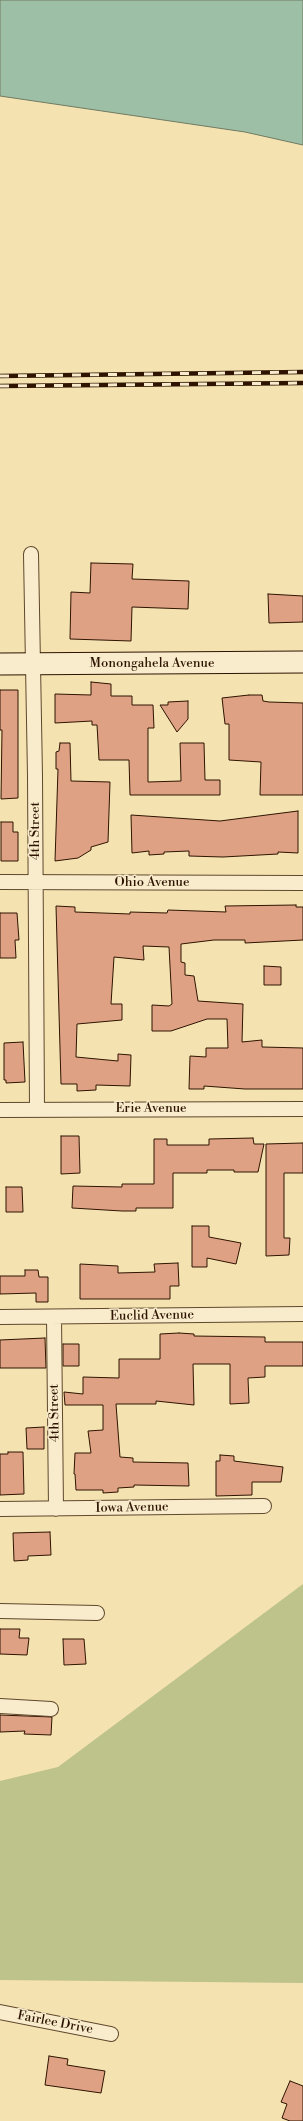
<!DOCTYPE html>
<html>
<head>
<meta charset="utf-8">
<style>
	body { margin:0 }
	canvas { display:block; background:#f4e2b0 }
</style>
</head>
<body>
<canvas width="303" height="2121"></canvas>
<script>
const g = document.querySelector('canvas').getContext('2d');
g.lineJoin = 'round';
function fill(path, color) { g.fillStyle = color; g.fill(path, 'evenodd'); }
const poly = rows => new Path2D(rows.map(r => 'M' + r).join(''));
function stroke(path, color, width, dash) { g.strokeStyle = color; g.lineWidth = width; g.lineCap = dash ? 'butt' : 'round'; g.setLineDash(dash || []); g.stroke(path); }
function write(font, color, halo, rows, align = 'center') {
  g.font = font + ' "Libre Bodoni",serif'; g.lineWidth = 3; g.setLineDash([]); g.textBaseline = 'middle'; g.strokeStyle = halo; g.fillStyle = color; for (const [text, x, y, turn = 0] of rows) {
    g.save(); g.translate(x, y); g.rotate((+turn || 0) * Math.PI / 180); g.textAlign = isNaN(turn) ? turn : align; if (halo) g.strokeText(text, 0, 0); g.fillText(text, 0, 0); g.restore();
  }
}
fill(poly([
	[303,1584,303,1983,0,1980,0,1781,58,1767]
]), '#bdc38a');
const water = poly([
	[0,0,303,0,303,145,245,132,0,96,0,0]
]);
fill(water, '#9dbfa5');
stroke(water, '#717b63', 1);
const building = poly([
	[91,563,133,564,132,579,189,581,188,609,132,607,131,641,70,639,71,592,90,593,91,563],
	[268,594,303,596,303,622,269,623,268,594],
	[91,682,111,684,111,696,132,696,132,705,153,705,154,728,148,728,148,782,181,781,180,743,204,743,205,780,220,780,220,795,130,795,129,760,99,760,97,725,92,725,92,721,55,723,55,694,91,695,91,682],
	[0,690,18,690,18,798,1,799,2,730,0,730,0,690],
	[249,695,262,695,263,701,269,702,303,703,303,795,260,795,261,762,229,760,229,724,225,724,222,698,249,695],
	[188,701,188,719,177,732,160,705,168,705,168,702,188,701],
	[60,743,70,743,71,781,110,782,108,842,91,847,91,850,78,858,55,861,58,769,56,769,56,752,59,751,60,743],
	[298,811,298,853,278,852,278,854,223,857,189,856,189,851,164,852,164,854,149,855,149,851,132,853,131,815,220,821,298,811],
	[1,822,13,822,13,832,18,832,18,861,1,861,1,822],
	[296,905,296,907,303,907,303,940,245,943,245,940,214,940,181,944,181,962,185,963,185,975,194,976,198,1001,243,1004,242,1042,262,1040,262,1047,303,1048,303,1089,245,1089,204,1086,204,1089,189,1089,190,1056,206,1057,206,1048,228,1048,227,1019,207,1019,171,1031,152,1031,152,1005,169,1006,172,1004,169,947,143,946,144,960,114,957,111,1004,122,1004,122,1020,77,1024,76,1057,118,1061,118,1054,131,1055,130,1086,96,1085,96,1090,77,1091,77,1084,61,1084,56,906,75,907,75,912,130,914,130,912,167,913,168,910,226,912,225,906,296,905],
	[0,913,17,913,19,940,15,940,16,958,0,958,0,913],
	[264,966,281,967,281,985,264,985,264,966],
	[23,1042,25,1082,6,1083,6,1080,4,1080,4,1043,23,1042],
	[61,1136,79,1136,80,1173,61,1174,61,1136],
	[253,1138,254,1144,264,1144,258,1172,234,1172,234,1170,207,1170,207,1173,173,1173,173,1208,136,1208,136,1211,122,1211,72,1208,73,1186,122,1187,122,1184,154,1184,154,1139,167,1139,167,1145,209,1145,209,1139,253,1138],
	[303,1143,303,1173,284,1173,284,1238,290,1238,289,1255,266,1256,266,1144,303,1143],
	[6,1187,22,1187,23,1212,6,1212,6,1187],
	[192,1226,209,1226,209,1237,241,1243,236,1264,207,1258,207,1267,192,1267,192,1226],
	[178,1263,179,1286,170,1286,170,1299,80,1299,80,1264,118,1266,118,1273,155,1272,154,1264,178,1263],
	[25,1270,38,1270,39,1277,48,1277,48,1302,36,1302,36,1293,0,1294,0,1276,25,1276,25,1270],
	[179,1333,194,1334,194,1336,265,1337,265,1342,303,1342,303,1366,265,1366,265,1377,248,1378,249,1403,230,1404,230,1364,193,1364,194,1405,156,1401,156,1404,116,1404,120,1457,133,1458,133,1462,188,1463,189,1486,134,1485,134,1487,118,1488,118,1492,103,1493,103,1490,76,1490,75,1474,74,1474,75,1453,91,1453,88,1431,103,1430,103,1405,65,1405,64,1392,83,1394,83,1377,119,1378,119,1359,160,1359,160,1334,179,1333],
	[45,1338,46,1368,0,1368,0,1340,45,1338],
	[63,1344,79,1344,79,1366,63,1366,63,1344],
	[44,1427,44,1449,27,1449,26,1428,44,1427],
	[8,1452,23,1452,24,1494,0,1495,0,1454,8,1454,8,1452],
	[220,1455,234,1456,234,1461,283,1467,281,1482,252,1482,252,1495,216,1496,216,1461,220,1461,220,1455],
	[50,1532,51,1555,28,1556,28,1560,14,1561,13,1533,50,1532],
	[0,1629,20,1629,19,1638,29,1638,27,1655,0,1654,0,1629],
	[63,1639,84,1639,86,1664,64,1665,63,1639],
	[0,1715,52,1717,51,1735,24,1734,25,1731,0,1732,0,1715],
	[49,2056,68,2059,67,2065,105,2071,101,2093,45,2085,49,2056],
	[290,2081,303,2086,303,2121,290,2121,282,2118,287,2104,281,2102,290,2081]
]);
fill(building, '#dfa184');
stroke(building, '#2e1400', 1);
const minor = poly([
	[31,554,35,776,37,1109],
	[0,882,303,883],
	[0,1110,303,1109],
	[0,1317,303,1314],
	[54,1317,56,1509],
	[0,1509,264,1506],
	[0,1611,97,1613],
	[0,1706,51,1709],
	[0,2012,111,2034]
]);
const secondary = poly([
	[0,664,303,662]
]);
stroke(minor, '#60482c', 16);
stroke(secondary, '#2e1400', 23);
stroke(minor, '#f8eccc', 14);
stroke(secondary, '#f8eccc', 21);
const rail = poly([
	[0,376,303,372],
	[0,386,303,383]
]);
stroke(rail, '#2e1400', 4.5);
stroke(rail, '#f8eccc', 3, [9]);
write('13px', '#2e1400', '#f8eccc', [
	["Monongahela Avenue",152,664],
	["4th Street",36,831,-90],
	["Ohio Avenue",152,883],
	["Erie Avenue",151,1109],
	["Euclid Avenue",152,1316,-1],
	["4th Street",55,1413,-91],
	["Iowa Avenue",132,1508,-1],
	["Fairlee Drive",55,2023,11]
]);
</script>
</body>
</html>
